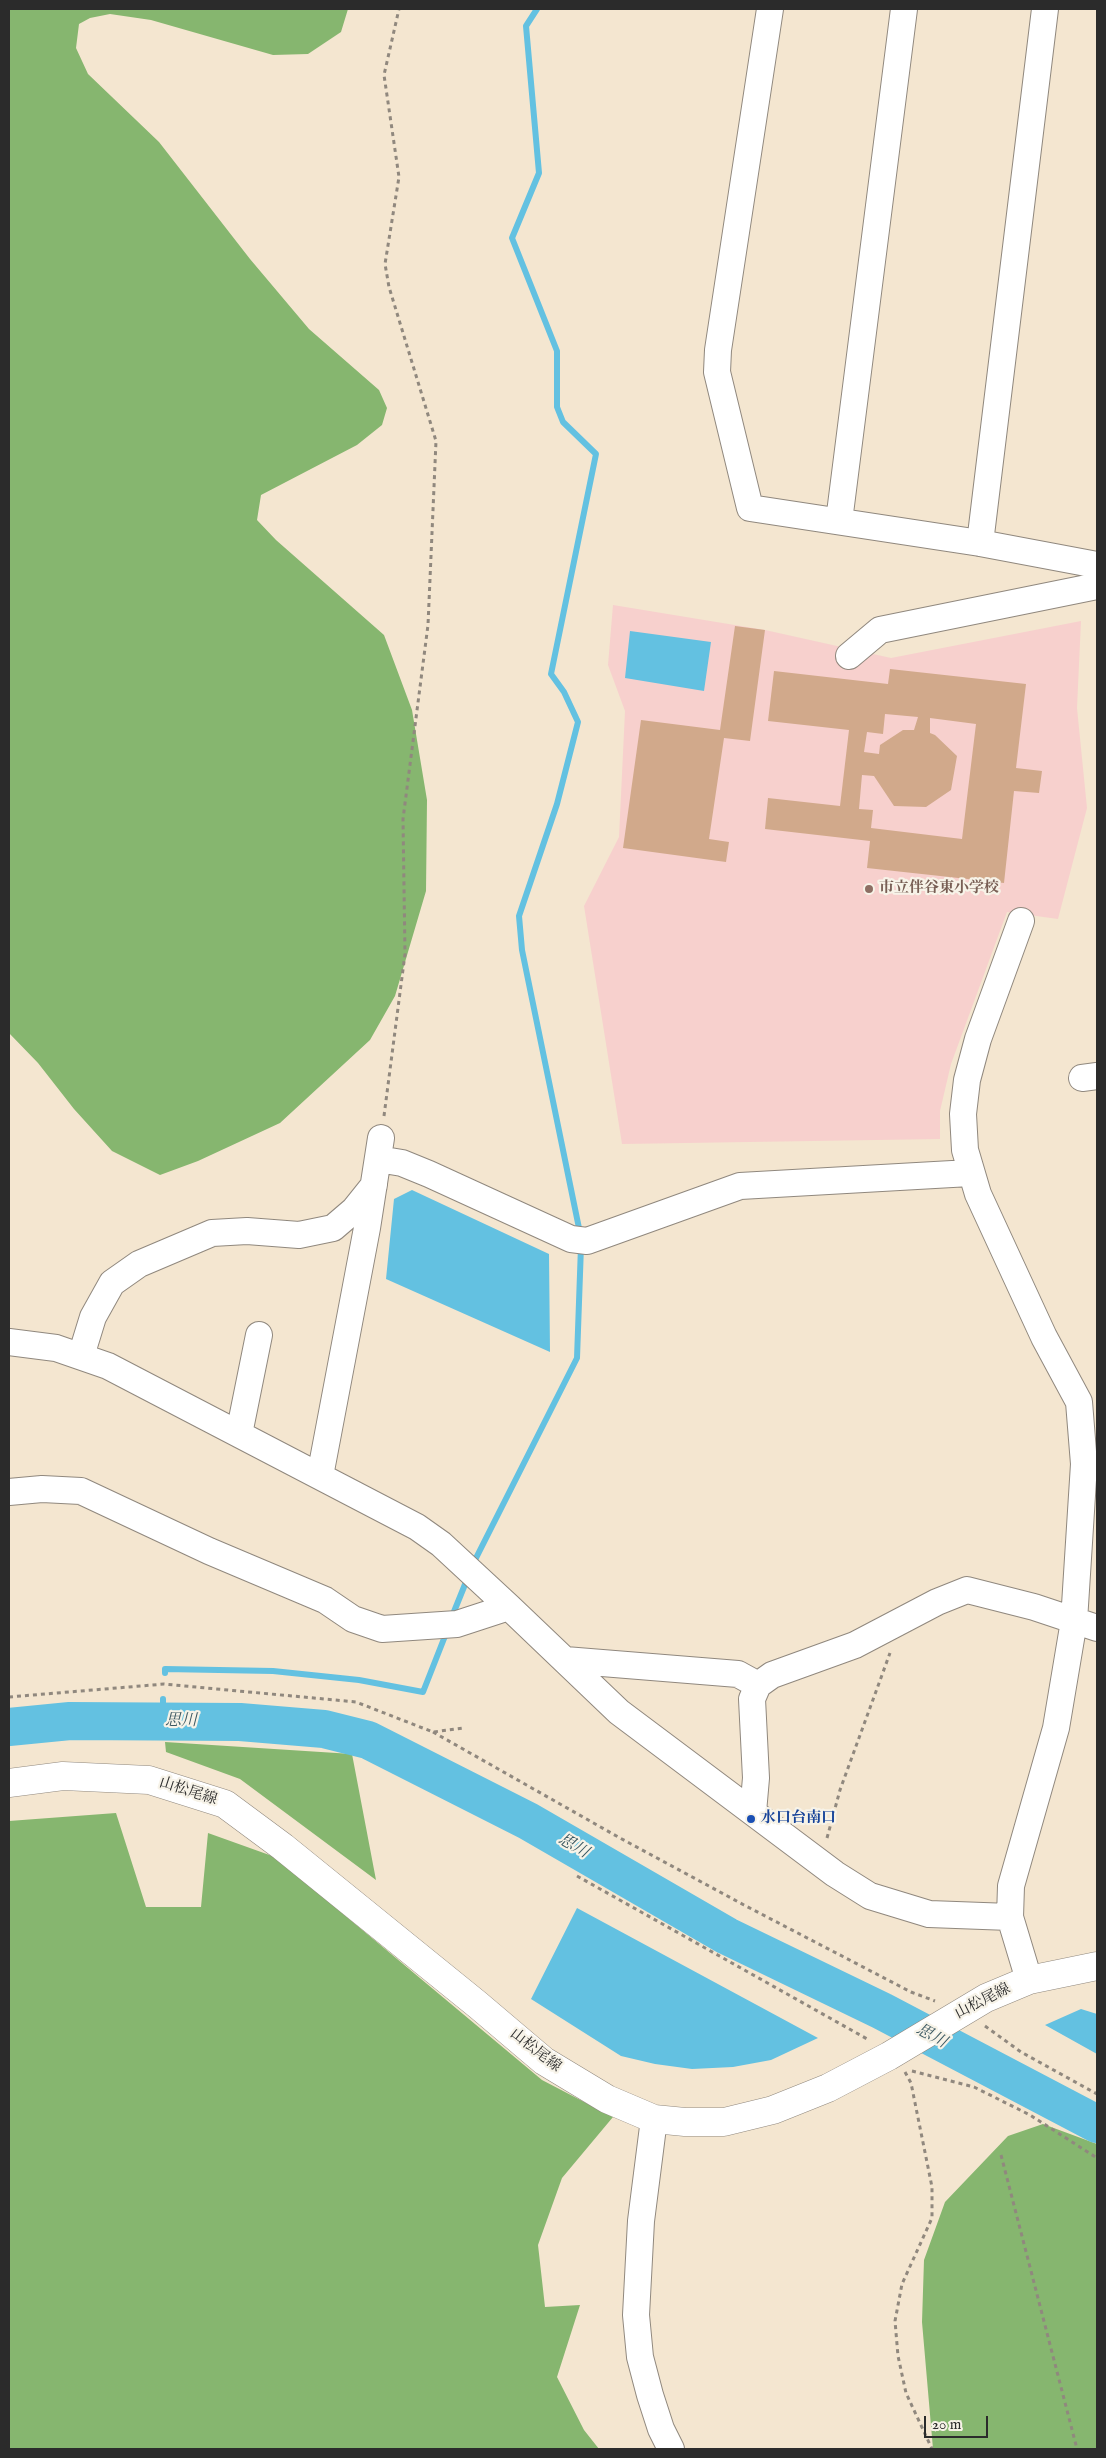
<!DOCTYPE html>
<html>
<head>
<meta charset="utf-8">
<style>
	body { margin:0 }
	#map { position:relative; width:1106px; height:2458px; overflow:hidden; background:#f4e6d0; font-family:"IM FELL English",serif }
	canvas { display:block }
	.frame { position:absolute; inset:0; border:10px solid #2b2b2b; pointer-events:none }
	.scale { position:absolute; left:924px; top:2416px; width:64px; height:22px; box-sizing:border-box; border:2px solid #2b2b2b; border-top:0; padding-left:6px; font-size:15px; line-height:18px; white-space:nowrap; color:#2b2b2b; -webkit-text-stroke:4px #f7f3e8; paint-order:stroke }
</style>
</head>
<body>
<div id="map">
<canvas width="1106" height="2458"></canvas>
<div class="frame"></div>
<div class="scale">20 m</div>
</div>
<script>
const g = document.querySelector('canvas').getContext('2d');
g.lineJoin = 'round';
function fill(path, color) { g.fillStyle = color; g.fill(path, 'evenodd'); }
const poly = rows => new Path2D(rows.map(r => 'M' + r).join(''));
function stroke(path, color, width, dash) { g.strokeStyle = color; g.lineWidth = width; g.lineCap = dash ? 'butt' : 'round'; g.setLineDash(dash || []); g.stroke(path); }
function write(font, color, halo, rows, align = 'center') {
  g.font = font + ' "IM FELL English","Noto Serif JP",serif'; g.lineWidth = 4.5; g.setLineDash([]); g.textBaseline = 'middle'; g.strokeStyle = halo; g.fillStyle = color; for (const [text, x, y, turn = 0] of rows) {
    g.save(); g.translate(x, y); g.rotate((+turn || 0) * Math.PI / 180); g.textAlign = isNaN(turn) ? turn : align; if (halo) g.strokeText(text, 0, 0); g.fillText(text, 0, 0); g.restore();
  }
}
fill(poly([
	[613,605,765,630,891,658,1081,621,1077,708,1087,808,1058,919,1007,912,951,1064,940,1111,940,1139,622,1144,584,906,619,837,625,711,608,665]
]), '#f7d0cd');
fill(poly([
	[9,9,348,9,341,32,308,54,273,55,151,20,110,14,90,18,79,24,76,48,88,74,159,142,250,259,309,329,379,390,387,408,382,425,357,445,261,495,257,520,276,540,384,635,412,710,427,800,426,891,395,996,370,1040,280,1123,198,1161,160,1175,112,1151,74,1109,38,1063,9,1033],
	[165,1742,352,1754,376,1880,240,1779,166,1752],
	[116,1813,146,1907,201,1907,208,1833,275,1857,542,2080,613,2117,562,2178,538,2245,545,2307,580,2305,557,2377,584,2430,599,2449,9,2449,9,1821],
	[1043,2124,1097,2144,1097,2449,933,2449,922,2322,924,2260,945,2202,1008,2136]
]), '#86b66f');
fill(poly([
	[630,631,711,642,704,691,625,678],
	[412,1190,549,1254,550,1352,386,1279,394,1199],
	[577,1908,818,2038,771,2060,733,2067,692,2069,655,2064,621,2056,531,1999],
	[1081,2009,1097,2014,1097,2054,1045,2025]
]), '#63c1e1');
stroke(poly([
	[537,9,526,26,539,173,512,238,557,351,557,407,563,422,596,454,551,674,564,692,578,722,557,804,519,916,522,950,580,1233],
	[472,1566,577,1358,581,1246],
	[451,1619,468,1577],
	[165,1673,165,1669,273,1671,359,1680,423,1692,447,1631],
	[163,1722,163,1699]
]), '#63c1e1', 6);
stroke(poly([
	[9,1727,70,1721,240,1722,324,1729,368,1740,528,1821,727,1936,882,2011,1097,2124]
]), '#63c1e1', 38);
fill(poly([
	[735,626,765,630,750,741,724,738,709,839,729,842,726,862,623,848,641,720,720,730],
	[890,669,1026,684,1016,768,1042,771,1039,793,1014,791,1004,883,867,868,870,841,765,829,768,798,840,806,849,730,768,721,774,671,888,684],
	[885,714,918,717,914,730,903,730,880,745,879,754,864,752,867,732,883,734],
	[930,718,976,724,962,839,871,828,873,810,859,809,862,775,874,776,894,806,926,807,951,790,957,756,935,735,930,733]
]), '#d1a98b');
const minor = poly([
	[770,9,718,350,717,372,750,508,980,543,1097,565],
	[839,521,904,9],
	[980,543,1045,9],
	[849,656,880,630,1097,586],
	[1021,921,978,1039,967,1080,963,1114,965,1150,978,1194,1044,1337,1079,1402,1084,1464,1074,1621,1056,1728,1011,1886,1010,1917,1029,1980],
	[1082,1078,1097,1076],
	[378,1159,402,1163,429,1174,571,1239,587,1241,740,1186,970,1173],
	[9,1342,56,1348,108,1366,417,1527,441,1544,509,1607,619,1712,835,1874,870,1896,929,1914,1010,1917],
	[81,1356,93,1317,112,1283,139,1264,212,1233,247,1231,299,1235,333,1228,354,1210,374,1185],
	[239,1434,259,1335],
	[320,1476,367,1228,381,1138],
	[9,1492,42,1489,81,1491,209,1551,325,1600,353,1619,382,1629,457,1624,509,1607],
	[565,1660,738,1674,758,1685],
	[753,1812,756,1778,752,1699,758,1685,772,1675,855,1645,937,1602,967,1590,1034,1607,1097,1628],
	[654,2119,641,2221,636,2315,640,2357,650,2395,661,2429,671,2449]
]);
const major = poly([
	[9,1783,63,1776,149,1780,225,1804,283,1847,478,2005,544,2061,607,2099,654,2119,685,2122,724,2122,773,2110,828,2088,889,2056,986,1998,1029,1980,1097,1966]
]);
stroke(minor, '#90887e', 28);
stroke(major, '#90887e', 29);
stroke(poly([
	[384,1116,405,954,403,819,428,625,436,441,389,287,385,264,399,177,384,75,399,9],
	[9,1697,164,1684,356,1702,433,1732,464,1728],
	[433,1732,620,1838,744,1905,911,1992,935,2001],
	[827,1838,840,1790,890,1653],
	[577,1876,869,2040],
	[985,2026,1021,2052,1097,2094],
	[912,2071,974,2087,1030,2115,1097,2158],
	[905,2072,911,2083,932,2187,932,2218,902,2284,895,2321,898,2356,906,2393,932,2449],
	[1001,2155,1077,2449]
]), '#90887e', 3, [4, 4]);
stroke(minor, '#fff', 26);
stroke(major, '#fff', 28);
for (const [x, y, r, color] of [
	[869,889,5,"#8d6e63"],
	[751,1819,5,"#1a4fb4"]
]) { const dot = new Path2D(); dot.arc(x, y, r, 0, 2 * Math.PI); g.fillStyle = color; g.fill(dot); stroke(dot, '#f7f3e8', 2); }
write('bold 15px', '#785e54', '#f7f3e8', [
	["市立伴谷東小学校",879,889]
], 'left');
write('15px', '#2b2b2b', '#f7f3e8', [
	["山松尾線",188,1792,18],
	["山松尾線",983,2002,-27],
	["山松尾線",535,2051,38]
]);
write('bold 15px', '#164399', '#f7f3e8', [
	["水口台南口",761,1819]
], 'left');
write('italic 16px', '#3c5862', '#f7f3e8', [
	["思川",181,1722],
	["思川",573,1847,30],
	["思川",931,2037,28]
]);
</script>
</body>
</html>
